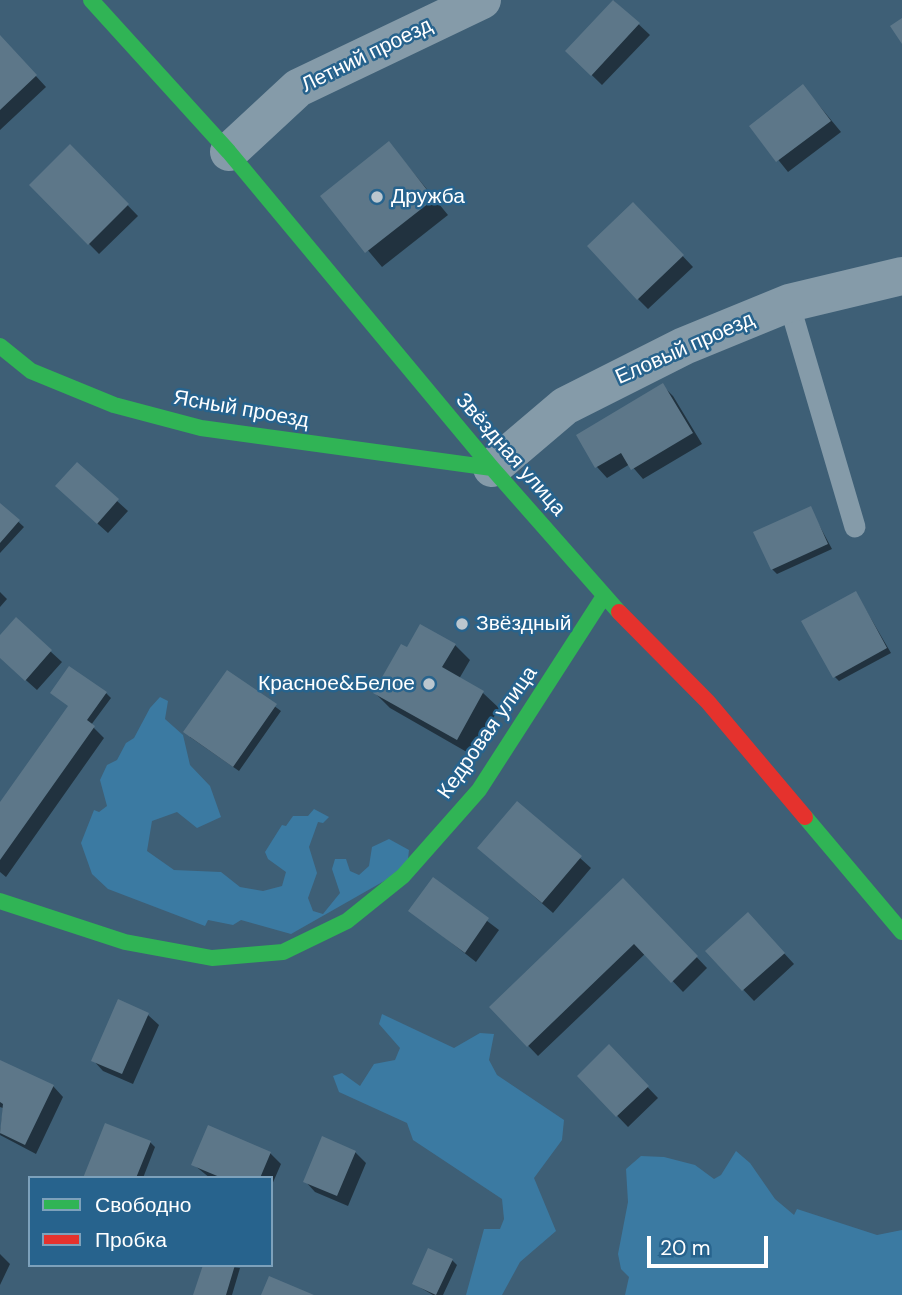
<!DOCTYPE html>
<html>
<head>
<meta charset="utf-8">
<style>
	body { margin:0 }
	#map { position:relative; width:902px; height:1295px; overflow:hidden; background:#3e5f76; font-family:"DM Sans",sans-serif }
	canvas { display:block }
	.legend { position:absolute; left:28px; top:1176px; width:245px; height:91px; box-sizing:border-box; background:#27638d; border:2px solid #7da1bb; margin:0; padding:9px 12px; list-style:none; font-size:21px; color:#fff }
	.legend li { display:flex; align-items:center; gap:14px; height:35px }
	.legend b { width:35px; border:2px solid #7da1bb }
	.scale { position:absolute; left:647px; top:1236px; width:121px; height:32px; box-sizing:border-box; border:4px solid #fff; border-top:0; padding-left:9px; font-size:21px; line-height:24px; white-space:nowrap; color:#fff; -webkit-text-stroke:5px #27638d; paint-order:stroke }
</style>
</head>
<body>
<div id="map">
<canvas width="902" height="1295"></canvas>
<ul class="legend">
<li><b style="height:9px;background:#30b455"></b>Свободно</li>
<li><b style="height:9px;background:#e5322d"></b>Пробка</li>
</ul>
<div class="scale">20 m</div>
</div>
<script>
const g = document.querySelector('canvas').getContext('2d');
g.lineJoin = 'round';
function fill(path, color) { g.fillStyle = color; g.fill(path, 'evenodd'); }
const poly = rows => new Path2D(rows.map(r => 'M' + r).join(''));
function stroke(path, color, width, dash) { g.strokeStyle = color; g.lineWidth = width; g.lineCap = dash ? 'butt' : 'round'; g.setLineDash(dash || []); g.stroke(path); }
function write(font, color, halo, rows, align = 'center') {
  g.font = font + ' "DM Sans",sans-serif'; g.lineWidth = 5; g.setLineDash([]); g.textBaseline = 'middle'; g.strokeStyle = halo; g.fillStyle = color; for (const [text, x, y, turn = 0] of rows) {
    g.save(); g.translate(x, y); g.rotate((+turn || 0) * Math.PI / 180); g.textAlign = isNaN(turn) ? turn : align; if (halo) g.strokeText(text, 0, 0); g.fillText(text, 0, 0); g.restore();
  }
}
fill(poly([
	[160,697,168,701,165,719,183,735,190,765,210,786,221,817,197,828,177,812,152,821,147,851,174,870,221,872,240,887,263,891,282,886,286,872,268,859,265,852,282,825,286,826,293,816,308,816,314,809,329,817,323,823,318,822,309,847,317,873,308,898,313,911,323,914,340,893,332,869,335,859,346,859,350,871,359,875,369,866,372,847,389,839,409,850,407,868,291,934,241,920,233,925,208,920,205,926,108,889,92,874,81,843,94,810,99,812,107,806,100,780,107,765,117,760,126,743,134,738,150,708],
	[382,1014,454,1048,480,1033,494,1034,489,1060,497,1075,564,1120,562,1140,534,1178,556,1231,520,1262,502,1295,466,1295,484,1229,500,1229,504,1219,502,1199,413,1140,407,1123,339,1092,333,1076,342,1073,360,1086,374,1064,395,1060,400,1048,379,1024],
	[736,1151,750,1163,775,1199,794,1215,797,1209,877,1235,902,1230,902,1295,625,1295,629,1277,621,1269,618,1254,628,1202,626,1169,641,1156,664,1157,695,1165,714,1179,721,1175]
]), '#3b7aa2');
fill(poly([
	[614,1,650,35,602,85,567,51],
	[0,37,46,87,0,130],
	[803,86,841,132,788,172,751,126],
	[389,143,448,215,382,267,322,196],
	[70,146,138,216,99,254,31,185],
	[644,215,693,267,648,309,638,299],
	[662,385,673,396,702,444,643,479,630,464,607,478,597,467,578,436],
	[68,497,117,501,128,511,108,533],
	[0,505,24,527,0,553],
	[810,508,832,549,777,574,772,569],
	[0,592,7,599,0,607],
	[856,593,891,653,839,681,834,676],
	[16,620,62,662,37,690,0,657,0,638],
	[455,645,470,660,459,679,483,693,499,708,472,755,390,708,375,693,407,650],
	[228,672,281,711,239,771,190,737],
	[106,693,111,698,91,725,104,738,6,877,0,872,0,805],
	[479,848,580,858,591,868,553,913],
	[433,880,499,930,476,962,411,911],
	[623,880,707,968,683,992,646,953,538,1056,491,1007],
	[758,925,794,964,754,1001,707,951],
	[148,1015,159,1025,133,1084,103,1071,93,1060],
	[609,1047,658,1098,628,1127,579,1076],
	[0,1062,53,1086,63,1097,36,1154,0,1135,3,1108,0,1107],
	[150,1142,155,1147,143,1178,85,1178],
	[355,1152,366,1163,348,1206,315,1192,305,1181],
	[270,1153,281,1164,271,1187,271,1178,210,1178,194,1165],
	[0,1254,10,1264,0,1285],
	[452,1260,457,1265,443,1295,433,1295,414,1284],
	[205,1265,240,1268,232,1295,195,1295]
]), '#0007');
fill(poly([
	[613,0,640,23,591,76,565,51],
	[902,18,902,44,890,26],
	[0,35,37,75,0,110],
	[803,84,831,121,776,162,749,126],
	[389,141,434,199,365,253,320,196],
	[70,144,129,204,88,245,29,185],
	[633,202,684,255,637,300,587,246],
	[663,383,693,433,631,470,621,453,595,468,576,435],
	[77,462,119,499,97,524,55,486],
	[0,503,20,520,0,543],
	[811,506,828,544,771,570,753,532],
	[856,591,887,648,833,678,801,621],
	[16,617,52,650,25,681,0,658,0,635],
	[420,624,456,644,442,667,484,691,457,740,373,693,401,644,407,647],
	[69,666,107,692,87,720,95,726,0,860,0,802,68,706,50,693],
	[227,670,277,704,233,767,183,732],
	[517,801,582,856,542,903,477,848],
	[433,877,489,918,465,953,408,911],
	[623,878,698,956,671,983,634,944,527,1047,489,1007],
	[748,912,785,953,742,991,705,951],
	[118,999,149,1013,122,1074,91,1061],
	[609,1044,649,1086,616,1117,577,1076],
	[0,1060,54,1085,25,1145,0,1133,3,1104,0,1102],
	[105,1123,151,1141,136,1178,83,1178],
	[208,1125,271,1152,260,1178,222,1178,191,1165],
	[322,1136,356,1151,337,1196,303,1182],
	[428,1248,453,1259,436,1295,412,1284],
	[203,1265,235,1265,226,1295,193,1295],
	[269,1276,314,1295,261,1295]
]), '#5d7789');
stroke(poly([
	[789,303,855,527]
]), '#859ba9', 21);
stroke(poly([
	[229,152,298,88,482,0],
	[492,468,565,406,684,346,789,303,902,276]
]), '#859ba9', 38);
stroke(poly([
	[91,0,229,152,492,468,619,612],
	[0,346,31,371,114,405,201,428,492,468],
	[805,817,902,932],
	[0,901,125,942,212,958,283,952,347,921,403,876,479,790,604,596]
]), '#30b455', 16);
stroke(poly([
	[619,612,708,702,805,817]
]), '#e5322d', 16);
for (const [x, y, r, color] of [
	[377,197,7,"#bbc7cf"],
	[462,624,7,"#bbc7cf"],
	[429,684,7,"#bbc7cf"]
]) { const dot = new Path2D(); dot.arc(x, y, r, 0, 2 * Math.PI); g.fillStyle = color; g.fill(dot); stroke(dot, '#27638d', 2.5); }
write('21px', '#fff', '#27638d', [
	["Летний проезд",367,56,-26],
	["Еловый проезд",685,349,-24],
	["Ясный проезд",241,410,10],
	["Звёздная улица",510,455,49],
	["Кедровая улица",488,733,-55]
]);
write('21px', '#fff', '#27638d', [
	["Дружба",391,197],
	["Звёздный",476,624],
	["Красное&Белое",415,684,"right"]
], 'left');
</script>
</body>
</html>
